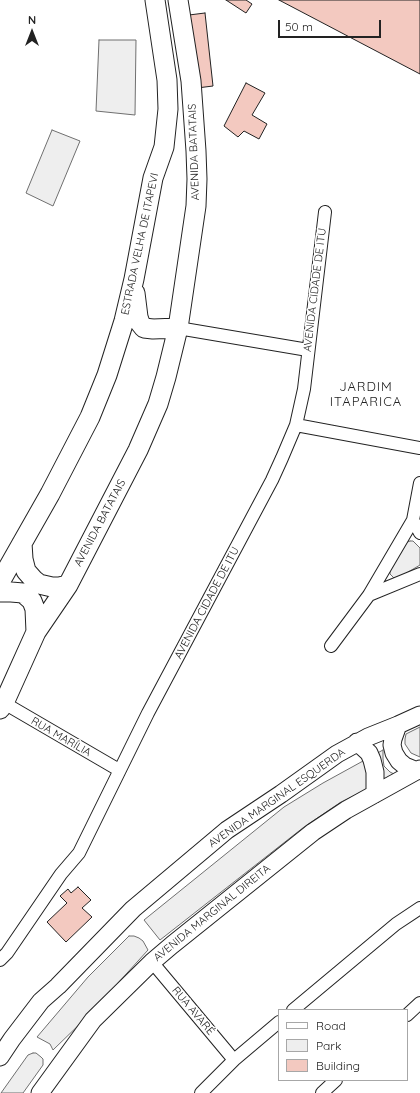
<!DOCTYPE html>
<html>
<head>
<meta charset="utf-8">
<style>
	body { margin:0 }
	#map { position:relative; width:420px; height:1093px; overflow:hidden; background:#fff; font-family:Quicksand,sans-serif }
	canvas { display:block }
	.legend { position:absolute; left:278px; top:1009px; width:130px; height:72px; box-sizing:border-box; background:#fff; border:1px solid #a7a7a7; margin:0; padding:5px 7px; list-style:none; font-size:12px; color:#222 }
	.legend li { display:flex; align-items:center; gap:8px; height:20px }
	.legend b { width:20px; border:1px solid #a7a7a7 }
	.north { position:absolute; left:12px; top:12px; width:40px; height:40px; -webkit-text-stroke:3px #fff; paint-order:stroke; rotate:0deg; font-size:11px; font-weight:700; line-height:16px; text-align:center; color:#222 }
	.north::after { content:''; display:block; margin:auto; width:14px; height:18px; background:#222; clip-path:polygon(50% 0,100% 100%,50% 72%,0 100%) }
	.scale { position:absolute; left:278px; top:20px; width:103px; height:18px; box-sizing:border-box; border:2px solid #222; border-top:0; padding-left:5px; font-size:12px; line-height:14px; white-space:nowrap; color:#222; -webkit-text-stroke:3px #fff; paint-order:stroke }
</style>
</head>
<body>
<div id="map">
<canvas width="420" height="1093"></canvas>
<ul class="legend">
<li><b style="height:5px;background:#fff"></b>Road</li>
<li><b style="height:11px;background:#eee"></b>Park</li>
<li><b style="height:11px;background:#f3c9c0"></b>Building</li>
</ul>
<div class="north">N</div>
<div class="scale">50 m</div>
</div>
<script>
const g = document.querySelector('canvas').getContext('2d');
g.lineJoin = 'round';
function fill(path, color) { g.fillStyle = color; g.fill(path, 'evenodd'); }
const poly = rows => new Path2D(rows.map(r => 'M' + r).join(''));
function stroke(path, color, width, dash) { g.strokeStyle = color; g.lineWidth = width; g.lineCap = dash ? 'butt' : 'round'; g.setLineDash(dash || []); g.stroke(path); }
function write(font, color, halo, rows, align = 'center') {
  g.font = font + ' Quicksand,sans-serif'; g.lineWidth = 3; g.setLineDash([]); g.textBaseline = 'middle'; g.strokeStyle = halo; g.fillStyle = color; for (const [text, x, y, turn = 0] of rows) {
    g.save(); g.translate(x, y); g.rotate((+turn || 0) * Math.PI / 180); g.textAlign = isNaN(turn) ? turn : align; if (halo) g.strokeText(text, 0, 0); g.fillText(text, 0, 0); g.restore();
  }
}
const green = poly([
	[99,40,136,40,135,115,96,111,99,40],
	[52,130,80,141,53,206,26,193,52,130],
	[410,541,413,541,420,548,420,565,398,578,394,578,390,574,390,571,405,543,410,541],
	[420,727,420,757,411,753,405,744,405,739,406,734,420,727],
	[383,750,383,759,384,766,390,772,396,775,341,802,304,827,160,940,144,920,284,807,323,783,383,750],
	[129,936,134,936,139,938,143,941,148,950,87,1017,53,1050,50,1044,37,1037,88,977,129,936],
	[33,1053,36,1053,41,1057,43,1059,43,1065,23,1093,1,1093,28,1055,33,1053]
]);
fill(green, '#eee');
stroke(green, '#6f6f6f', 1);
const building = poly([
	[226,0,246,0,252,4,246,13,226,0],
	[279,0,420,0,420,74,279,0],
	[205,13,213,86,197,88,189,15,205,13],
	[246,83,265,93,252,115,267,124,259,139,244,131,238,137,224,126,246,83],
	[78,887,91,900,82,908,92,917,66,942,47,922,67,903,60,896,68,889,71,893,78,887]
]);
fill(building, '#f3c9c0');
stroke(building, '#222', 1);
const minor = poly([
	[178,328,308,350],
	[296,425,420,448],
	[413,520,420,533],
	[369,595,420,574],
	[331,646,369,595,413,520,420,483],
	[4,703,119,770],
	[0,960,7,953,61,874,79,853,148,713,272,480,282,458,296,425,304,389,325,212],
	[152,962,234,1060],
	[293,1010,396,924,420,908],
	[407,1015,420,1003],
	[201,1093,234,1060,279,1022],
	[322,1093,336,1080]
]);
const secondary = poly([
	[398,725,393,739,392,745,394,753,399,761,405,766,417,771],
	[357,742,369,753,372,760,375,772,375,794],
	[0,1057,12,1039,41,1001,58,986,133,909,227,830,281,794,337,754,368,737,398,725,420,715],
	[40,1093,93,1020,152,962,172,945,313,832,346,810,420,769]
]);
const primary = poly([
	[135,293,138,317,140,323,144,328,153,329,178,328],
	[22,543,23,559,26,571,34,580,39,584,52,587,59,587,68,585],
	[0,582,50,494,90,417,107,375,124,321,134,279,153,178,164,147,168,109,167,80,155,0],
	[0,592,11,592,23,593,32,601,35,609,36,632],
	[0,709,4,703,36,632,68,585,138,450,158,404,166,377,178,328,196,206,197,179,196,151,191,81,178,0]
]);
stroke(minor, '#222', 14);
stroke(secondary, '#222', 19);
stroke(primary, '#222', 21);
stroke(minor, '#fff', 12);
stroke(secondary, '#fff', 17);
stroke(primary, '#fff', 19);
write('11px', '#222', '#fff', [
	["AVENIDA BATATAIS",194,152,-92],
	["ESTRADA VELHA DE ITAPEVI",140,244,-78],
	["AVENIDA CIDADE DE ITU",315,290,-83],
	["AVENIDA BATATAIS",100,523,-62],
	["AVENIDA CIDADE DE ITU",207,603,-62],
	["RUA MARÍLIA",61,737,30],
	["AVENIDA MARGINAL ESQUERDA",277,798,-35],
	["AVENIDA MARGINAL DIREITA",212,913,-39],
	["RUA AVARÉ",193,1011,50]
]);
g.letterSpacing = '1px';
write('13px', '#222', '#fff', [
	["JARDIM",366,387],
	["ITAPARICA",366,402]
]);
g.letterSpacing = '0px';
</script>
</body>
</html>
